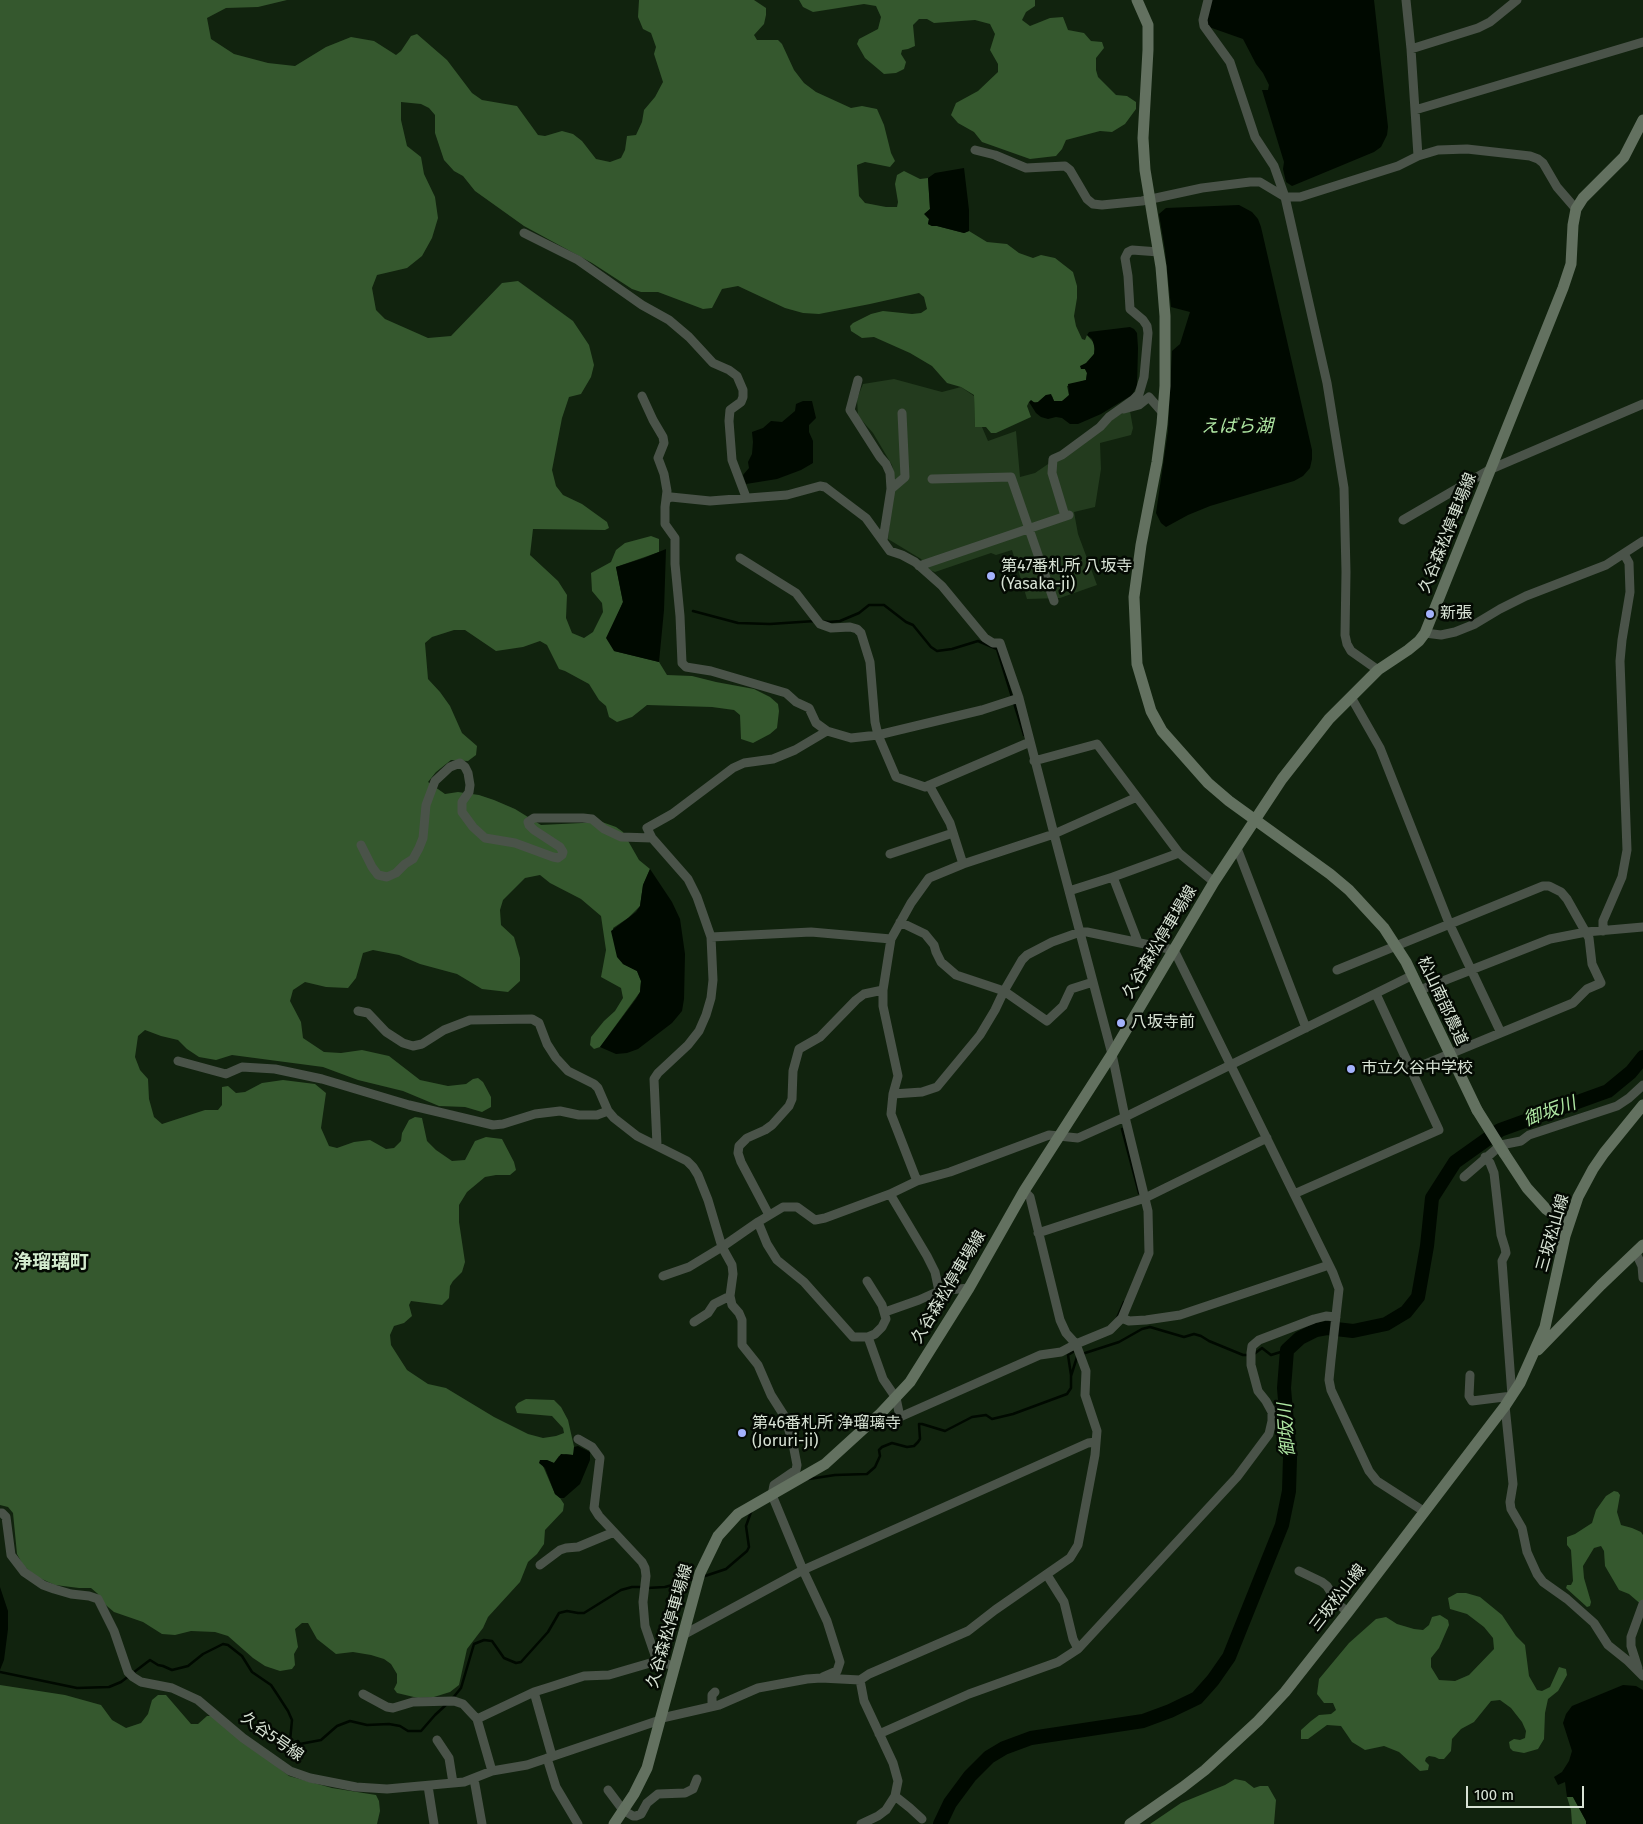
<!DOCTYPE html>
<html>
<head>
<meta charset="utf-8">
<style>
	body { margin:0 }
	#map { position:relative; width:1643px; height:1824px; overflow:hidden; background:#11230e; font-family:"Fira Sans",sans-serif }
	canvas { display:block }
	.scale { position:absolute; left:1466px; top:1786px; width:118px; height:22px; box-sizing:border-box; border:2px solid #d8e3d5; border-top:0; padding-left:6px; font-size:15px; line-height:18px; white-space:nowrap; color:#d8e3d5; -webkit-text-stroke:4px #040a03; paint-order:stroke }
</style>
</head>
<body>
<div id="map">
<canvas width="1643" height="1824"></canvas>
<div class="scale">100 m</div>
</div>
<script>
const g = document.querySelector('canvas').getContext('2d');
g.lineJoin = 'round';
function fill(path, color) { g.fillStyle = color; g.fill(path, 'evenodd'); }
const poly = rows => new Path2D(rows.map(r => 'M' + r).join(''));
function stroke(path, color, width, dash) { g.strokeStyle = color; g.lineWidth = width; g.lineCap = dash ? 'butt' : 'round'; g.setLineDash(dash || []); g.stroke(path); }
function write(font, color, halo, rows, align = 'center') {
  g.font = font + ' "Fira Sans","Noto Sans JP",sans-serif'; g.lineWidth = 5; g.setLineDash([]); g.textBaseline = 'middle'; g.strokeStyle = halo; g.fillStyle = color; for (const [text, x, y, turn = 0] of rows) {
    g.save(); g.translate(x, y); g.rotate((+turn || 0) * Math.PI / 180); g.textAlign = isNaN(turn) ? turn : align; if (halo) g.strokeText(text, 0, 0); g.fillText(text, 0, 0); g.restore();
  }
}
fill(poly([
	[894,379,942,392,961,387,974,396,975,427,982,427,988,441,1016,431,1020,477,1035,473,1122,413,1130,411,1133,428,1131,435,1100,443,1101,469,1095,507,1074,512,1078,534,1097,585,1060,598,1027,599,1012,550,996,555,991,553,935,572,930,570,921,559,888,539,892,499,894,474,892,465,873,433,858,416,857,399,863,384]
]), '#233b1e');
fill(poly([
	[0,0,287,0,258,7,226,8,207,18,211,39,234,54,268,63,295,66,326,47,351,37,374,41,396,55,401,51,411,36,417,34,447,60,472,93,482,100,517,106,538,135,545,136,562,131,573,134,582,141,596,159,610,162,621,158,625,150,627,136,636,135,642,122,644,110,655,97,663,82,654,54,656,47,651,33,643,29,638,17,639,0,754,0,766,8,766,15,764,24,754,35,757,40,778,40,782,44,794,70,804,83,816,92,851,108,862,106,877,109,884,125,891,153,895,161,890,167,865,162,857,165,859,196,865,203,886,207,897,207,898,202,895,184,897,175,904,171,920,179,928,178,930,209,925,214,929,219,928,224,932,226,937,226,964,233,969,231,987,242,1007,244,1019,253,1033,258,1041,255,1055,258,1073,272,1077,286,1077,298,1074,316,1076,326,1082,339,1085,340,1087,335,1094,343,1094,354,1083,369,1085,369,1087,373,1086,380,1067,386,1069,395,1067,399,1062,401,1054,401,1052,396,1046,395,1038,402,1029,402,1027,406,1031,417,996,433,991,433,986,427,975,427,974,395,961,387,947,383,932,366,910,353,874,337,862,338,851,331,850,326,853,323,871,314,883,311,912,314,921,313,927,309,924,297,919,293,870,304,819,314,803,313,785,308,738,286,722,289,712,308,703,309,658,292,641,292,632,289,592,263,524,226,475,191,463,176,454,171,444,160,435,133,435,115,429,108,421,104,401,102,401,120,407,146,421,157,424,174,435,197,438,218,432,238,422,256,407,268,377,275,372,288,376,310,385,319,428,338,451,336,502,283,518,281,573,321,589,345,594,365,591,377,581,394,569,397,562,418,552,470,556,486,563,495,582,504,607,522,609,528,605,530,533,529,530,555,558,581,567,595,566,618,572,633,584,638,593,632,603,612,602,603,592,591,591,573,611,562,616,550,625,543,651,536,659,539,659,552,616,567,623,602,616,619,614,651,659,662,667,675,692,676,716,682,754,689,770,697,778,704,779,711,777,728,770,734,753,743,741,739,740,715,734,710,712,707,647,705,632,717,617,722,609,717,606,706,599,700,589,684,565,671,559,669,547,645,540,641,523,647,496,651,465,630,454,630,432,637,425,643,428,679,440,692,450,706,462,733,477,746,476,755,468,761,451,760,436,772,428,782,445,794,458,792,479,795,494,800,515,809,541,825,602,822,616,827,623,832,639,860,650,869,643,885,640,906,628,918,613,928,623,964,637,971,641,981,640,992,600,1047,594,1049,590,1045,591,1037,604,1021,615,1011,623,998,621,988,601,977,606,950,601,916,581,899,550,883,540,875,525,878,503,900,500,910,501,925,514,937,520,958,520,981,508,992,482,989,457,974,420,964,399,955,373,950,363,953,356,978,348,988,326,987,305,982,293,990,290,1001,301,1022,303,1038,324,1052,341,1053,362,1050,389,1056,420,1080,448,1086,466,1084,473,1079,478,1078,483,1082,491,1097,491,1107,482,1112,465,1107,439,1106,403,1091,358,1080,323,1067,232,1055,216,1060,199,1057,187,1049,178,1040,161,1036,145,1030,138,1036,135,1057,140,1070,148,1079,149,1099,154,1117,162,1124,205,1110,218,1110,222,1105,222,1087,228,1086,236,1093,245,1092,262,1083,283,1080,315,1084,326,1093,321,1128,329,1146,337,1148,354,1142,370,1140,386,1149,394,1148,401,1141,402,1133,409,1120,415,1117,422,1118,427,1141,436,1150,452,1161,465,1160,475,1141,486,1137,502,1139,514,1162,516,1170,510,1175,496,1175,485,1177,467,1192,459,1205,459,1222,465,1262,462,1272,453,1281,450,1286,449,1298,442,1305,411,1301,409,1305,412,1316,404,1323,394,1326,390,1335,391,1345,407,1370,428,1384,446,1388,494,1417,528,1434,543,1438,556,1436,564,1433,563,1428,552,1416,517,1413,515,1407,518,1403,526,1399,554,1400,561,1407,568,1420,575,1451,573,1455,566,1454,559,1456,554,1463,546,1460,543,1466,555,1494,560,1498,564,1504,563,1511,545,1530,544,1544,537,1554,528,1562,520,1582,488,1617,483,1628,467,1649,459,1685,450,1692,434,1697,418,1698,397,1693,394,1689,397,1683,397,1674,391,1664,384,1659,371,1655,353,1652,336,1654,317,1639,308,1623,302,1623,295,1629,298,1647,294,1654,295,1665,292,1669,280,1671,265,1666,253,1658,228,1636,215,1632,191,1631,175,1635,162,1634,143,1622,114,1612,101,1601,98,1594,91,1588,79,1588,55,1585,35,1576,23,1565,17,1554,13,1513,8,1507,0,1505],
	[799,0,1035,0,1035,6,1026,12,1022,20,1030,26,1050,18,1063,17,1068,30,1084,33,1091,41,1102,42,1104,48,1096,58,1096,70,1098,77,1116,95,1127,96,1136,102,1136,109,1125,124,1112,132,1100,131,1066,140,1062,149,1056,156,1030,159,982,142,974,132,958,123,951,115,956,103,978,91,998,72,998,64,990,50,995,34,990,24,975,20,934,23,927,19,919,19,913,25,915,46,908,49,902,50,901,54,906,62,904,69,896,73,884,74,865,58,857,44,859,39,878,29,881,17,876,6,864,4,813,12,803,7],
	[1614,1491,1618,1492,1620,1495,1617,1512,1621,1525,1632,1528,1641,1532,1643,1535,1643,1606,1629,1594,1619,1590,1605,1566,1604,1551,1601,1546,1594,1548,1583,1566,1584,1578,1591,1602,1590,1606,1587,1607,1566,1588,1567,1585,1571,1585,1573,1581,1571,1550,1567,1545,1567,1537,1575,1534,1592,1523,1596,1510,1606,1496],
	[1457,1593,1466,1593,1480,1597,1502,1615,1516,1636,1525,1645,1529,1676,1537,1690,1542,1691,1550,1687,1559,1667,1566,1669,1567,1675,1562,1684,1558,1691,1548,1699,1545,1713,1544,1739,1538,1749,1524,1753,1513,1751,1510,1748,1509,1742,1514,1739,1520,1740,1525,1738,1526,1731,1522,1722,1511,1708,1500,1700,1491,1701,1474,1722,1461,1729,1452,1739,1451,1751,1444,1759,1439,1759,1435,1757,1429,1756,1426,1758,1425,1761,1429,1765,1428,1770,1420,1771,1399,1752,1384,1746,1365,1750,1352,1742,1341,1726,1327,1725,1308,1739,1301,1739,1301,1730,1311,1721,1319,1715,1331,1714,1336,1710,1333,1703,1324,1703,1317,1694,1319,1679,1349,1643,1376,1619,1386,1617,1397,1624,1414,1629,1423,1630,1429,1625,1432,1617,1440,1615,1448,1620,1449,1625,1439,1648,1431,1658,1431,1667,1439,1680,1455,1681,1469,1675,1494,1649,1493,1638,1484,1627,1467,1614,1450,1609,1448,1598],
	[0,1685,65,1695,101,1705,112,1720,126,1728,141,1723,148,1714,152,1700,158,1695,166,1695,191,1724,198,1724,207,1716,214,1716,289,1776,332,1788,376,1795,379,1801,380,1811,377,1824,0,1824],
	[1235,1779,1245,1781,1254,1788,1260,1786,1268,1786,1276,1800,1274,1824,1150,1824,1181,1803,1225,1785],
	[1567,1797,1573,1797,1586,1821,1586,1824,1572,1824,1571,1810]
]), '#35582e');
fill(poly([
	[1210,0,1374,0,1388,127,1387,135,1381,147,1374,152,1292,186,1286,182,1283,169,1284,162,1262,90,1268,90,1269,85,1263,73,1256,64,1243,39,1209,27,1206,20],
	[964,168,969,210,969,231,964,233,937,226,932,226,928,224,929,219,924,214,930,209,928,178,935,173],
	[1239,205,1252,212,1258,219,1261,227,1312,450,1312,459,1310,468,1303,476,1294,481,1210,506,1188,515,1166,527,1161,523,1156,513,1168,431,1172,351,1180,344,1190,312,1171,307,1165,250,1159,214,1166,208],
	[1130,327,1134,329,1137,333,1138,348,1137,386,1132,395,1101,414,1078,424,1070,424,1062,418,1056,417,1048,419,1041,417,1036,413,1029,402,1031,400,1035,403,1038,402,1046,395,1051,394,1054,401,1062,401,1069,395,1068,384,1086,380,1087,373,1085,369,1081,369,1080,366,1086,363,1094,354,1095,349,1092,339,1087,335,1089,332],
	[803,401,812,401,816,418,809,425,809,432,813,441,813,463,801,470,777,479,746,484,743,475,749,468,748,462,752,454,753,442,752,432,763,428,771,421,782,422,795,411,796,404],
	[666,549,664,610,659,662,614,651,606,638,623,602,616,567,644,558],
	[650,869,672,902,680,919,685,954,684,999,682,1011,672,1023,638,1049,627,1053,616,1054,600,1047,636,999,640,992,641,981,637,971,623,964,617,957,611,931,636,912,640,906,643,885],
	[578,1446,590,1452,590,1460,580,1484,564,1498,560,1498,555,1494,545,1468,539,1463,540,1460,547,1460,554,1463,561,1454,573,1455,574,1447],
	[0,1587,8,1611,8,1629,4,1660,0,1670],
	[1623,1685,1636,1686,1643,1690,1643,1824,1586,1824,1586,1821,1573,1797,1567,1797,1565,1782,1558,1785,1554,1777,1562,1772,1569,1761,1572,1751,1563,1723,1566,1714,1572,1706]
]), '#000900');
stroke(poly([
	[693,611,738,623,770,624,815,621],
	[820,621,829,622,840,621,859,613,869,605,884,605,906,622,913,625,931,647,937,651,952,649,978,641,997,649,1012,697],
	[1014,703,1024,735],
	[1122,1129,1139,1193],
	[1117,1318,1124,1302],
	[1082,1354,1119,1342,1142,1329,1150,1327,1184,1337,1194,1334,1201,1336,1209,1341,1243,1355,1250,1355],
	[1254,1354,1262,1348,1271,1355,1287,1350],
	[1071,1375,1068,1355,1073,1352],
	[809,1479,835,1475,867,1474,875,1467,880,1456,879,1450,882,1447,892,1443,907,1447,914,1446,918,1442,920,1439,919,1424,922,1424,945,1431,972,1417,986,1415,992,1419,1013,1414,1067,1394,1071,1388,1071,1376,1077,1357],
	[702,1577,726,1569,747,1551,749,1547,746,1526,751,1512],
	[647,1588,665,1587,694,1579],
	[0,1672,77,1688,109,1687,121,1682,150,1660,158,1665,163,1666,172,1670,188,1666,203,1654,223,1644,228,1645,242,1656,252,1672,271,1685,277,1694,288,1711,292,1720,290,1741,292,1743,298,1741,300,1744,321,1740,337,1726,350,1721,367,1725,389,1724,400,1726,408,1731,421,1731,435,1715,448,1703],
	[452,1699,461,1688,474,1644,484,1640,492,1641,504,1658,516,1663,521,1662,548,1632,559,1613,567,1611,578,1613,584,1613,621,1590,632,1587,642,1587]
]), '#000900', 2.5);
stroke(poly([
	[940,1824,950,1803,970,1776,989,1757,1004,1748,1031,1738,1143,1721,1170,1711,1197,1698,1213,1680,1229,1657,1282,1525,1289,1491,1290,1458,1284,1388,1287,1350,1300,1338,1316,1330,1327,1328,1353,1331,1386,1324,1406,1312,1418,1297,1427,1246,1432,1198,1455,1162,1500,1130,1608,1091,1631,1072,1643,1057]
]), '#000900', 14);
stroke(poly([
	[1208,0,1203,20,1204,26,1230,62,1255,137,1274,166,1285,197,1327,383,1344,488,1346,572,1345,635,1347,644,1351,651,1378,670],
	[1406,0,1411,49,1418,156],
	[1411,49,1478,28,1490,22,1517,0],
	[1415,110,1643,42],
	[975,150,995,155,1026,168,1065,166,1070,170,1087,199,1093,204,1102,205,1142,201,1202,188,1250,182,1260,182,1285,197,1300,197,1398,166,1418,156,1438,150,1467,149,1530,156,1538,159,1543,163,1557,187,1576,209],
	[524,233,578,260,642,305,669,320,689,337,713,363,729,370,737,376,743,390,743,397,741,402,730,410,729,421,732,460,746,497],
	[858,380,850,410,880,457,886,464,890,473,891,489,883,540],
	[642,396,653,420,663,437,664,443,658,458,664,474,667,491,665,507,665,524,675,538,675,564,680,616,682,663,686,667,711,671,786,693,796,702,809,708,816,723,827,731,851,738,878,735,982,710,1019,698],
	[1124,409,1139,405,1149,397,1163,413],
	[932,479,1011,477,1054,601],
	[891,489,905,477,902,413],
	[667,499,671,497,710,501,787,495,820,486,825,487,866,518,890,551,902,555,915,562,942,586,985,638,993,643,1000,643,1019,698,1054,834,963,864,929,878,911,903,891,939,883,990,883,1006,898,1076,893,1094,891,1114,917,1181,890,1194,825,1218,815,1220,797,1207,783,1207,758,1222,722,1247,732,1265,733,1274,730,1296,732,1305,739,1313,742,1320,742,1345,758,1365,771,1395,785,1417,793,1444,797,1465,796,1470,774,1485,772,1495,803,1570,827,1621,840,1662,837,1671,823,1677],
	[1065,516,1052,473,1053,459,1062,455,1100,427,1109,417,1133,400,1139,394,1144,377,1148,333,1147,326,1143,320,1130,309,1128,276,1125,258,1128,252,1132,250,1159,252],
	[1403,520,1491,469,1643,404],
	[740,558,796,593,820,624,831,628,850,627,857,629,861,633,870,662,875,722,878,735,896,777,925,787,1030,742],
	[919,566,1069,515],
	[1425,633,1441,635,1455,632,1475,624,1500,609,1526,596,1606,565,1643,541],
	[1351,697,1380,748,1449,923,1501,1033],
	[1034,761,1097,744,1179,853,1214,882],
	[929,785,950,823,963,864],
	[361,845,372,867,378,875,387,877,396,873,405,864,413,859,419,848,423,838,426,805,435,781,450,767,460,763,465,767,468,773,470,785,469,792,462,802,462,812,473,827,485,838,515,843,553,857,558,858,562,855,563,852,560,847,534,830,529,825,528,822,534,818,583,818,592,819,604,829,621,837,652,838],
	[1237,848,1306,1028],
	[890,854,953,833],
	[1113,877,1138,942],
	[1069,891,1113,877,1179,853],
	[900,922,925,934,934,945,936,952,941,962,956,975,1004,991,1047,1021,1063,1006,1071,989,1093,982],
	[1603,931,1603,921,1622,877,1627,850,1620,661,1622,640,1630,592,1629,563,1624,554],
	[711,937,811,932,891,939],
	[1337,970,1543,886,1549,886,1561,892,1567,899,1589,938,1592,964,1601,983,1587,989,1573,1003,1411,1070],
	[1420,990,1550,939,1586,932,1643,927],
	[358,1011,368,1013,386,1032,403,1043,413,1046,422,1044,444,1030,470,1020,532,1019,539,1023,547,1044,556,1058,568,1071,594,1084,598,1088,608,1111,614,1118,637,1136,687,1161,693,1167,698,1175,708,1200,722,1247,689,1267,663,1276],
	[178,1061,226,1074,242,1067,275,1069,322,1079,409,1105,493,1125,503,1124,535,1114,560,1111,579,1115,597,1115,608,1111],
	[893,1094,922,1092,937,1087,980,1035,995,1010,1004,991,1022,960,1027,955,1052,942,1080,932,1087,932,1174,950,1333,1273,1339,1289,1331,1360,1329,1380,1331,1390,1369,1471,1377,1481,1425,1512],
	[657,1145,654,1079,658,1073,688,1045,699,1031,706,1015,711,998,713,980,711,937,697,897,688,879,652,838,647,828,672,814,733,768,744,763,773,759,795,750,827,731],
	[1464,1177,1501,1145,1521,1141,1529,1135,1617,1106,1629,1098,1643,1085],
	[917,1181,950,1172,1049,1135,1078,1138,1125,1117,1413,975],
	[890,1194,927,1256,935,1272,939,1291,969,1288],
	[1294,1194,1439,1130,1376,994],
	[769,1215,741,1162,738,1153,739,1146,747,1138,765,1130,772,1125,789,1106,792,1099,793,1071,799,1049,820,1037,856,1000,864,994,883,990],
	[758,1222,767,1244,777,1260,804,1282,853,1337,868,1337,875,1334,882,1327,886,1319,882,1305,867,1281],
	[1038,1233,1145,1198,1267,1138],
	[1636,1253,1642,1266,1643,1278],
	[885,1312,919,1300,939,1291],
	[1122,1318,1129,1321,1146,1320,1180,1315,1329,1265],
	[694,1322,708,1313,714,1304,730,1296],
	[868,1337,883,1379,896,1398,900,1417,1040,1355,1061,1352,1076,1344,1066,1333,1060,1320,1030,1197,1024,1191],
	[1470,1375,1469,1396,1472,1401,1512,1396,1502,1261,1506,1253,1505,1248,1501,1235,1494,1173,1490,1163,1485,1157],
	[1505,1406,1513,1484,1510,1502,1511,1509,1522,1528,1527,1552,1537,1574,1543,1582,1567,1599,1594,1623,1608,1645,1628,1661,1643,1676],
	[578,1439,592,1447,600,1458,594,1508,599,1516,642,1562,645,1568,646,1576,643,1602,645,1626,657,1661,674,1666],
	[0,1513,2,1513,6,1517,11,1555,24,1572,43,1585,54,1589,71,1594,89,1596,98,1599,114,1631,128,1672,133,1677,141,1682,172,1688,198,1700,243,1738,290,1771,310,1778,356,1787,387,1789,464,1782,492,1771,527,1765,660,1720,662,1718,719,1705,758,1688,807,1679,821,1678,860,1680,869,1674,968,1631,995,1610,1070,1558,1078,1545,1095,1455,1097,1431,1085,1395,1086,1371,1076,1344,1110,1330,1122,1318,1149,1253,1148,1211,1125,1117,1112,1054,1054,834,1137,797],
	[540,1565,560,1550,566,1548,578,1547,614,1532],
	[1299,1571,1322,1582,1327,1586,1339,1605,1348,1612],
	[683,1635,803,1570,1088,1443,1096,1442],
	[1078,1649,1237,1477,1269,1434,1272,1421,1272,1412,1266,1401,1258,1391,1251,1365,1251,1353,1252,1346,1259,1340,1314,1319,1326,1316,1336,1317],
	[1638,1668,1631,1646,1631,1637,1643,1604],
	[860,1680,864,1701,893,1763,898,1781,895,1796,886,1810,878,1816,861,1824],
	[534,1692,552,1756],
	[363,1694,387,1707,393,1708,413,1702,454,1701,463,1704,477,1719],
	[712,1706,712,1695,715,1692],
	[879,1734,969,1694,1058,1662,1078,1649,1073,1639,1064,1602,1047,1575],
	[437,1740,449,1758,453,1783],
	[547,1758,556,1787,578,1824],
	[492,1771,477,1719,534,1692,550,1687,584,1676,609,1675,657,1661],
	[474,1779,482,1824],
	[428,1786,434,1824],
	[608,1790,623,1810,633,1816,636,1816,641,1814,647,1803,658,1794,685,1793,693,1789,697,1779],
	[895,1796,910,1808,922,1819]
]), '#4a5349', 9);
stroke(poly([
	[1137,0,1148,25,1148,50,1143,138,1145,170,1161,267,1165,316,1165,386,1162,424,1157,462,1141,545,1134,597,1137,664,1151,711,1162,731,1208,783,1229,801,1330,874,1349,890,1384,928,1406,962,1477,1110],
	[1504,1153,1527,1188,1546,1209,1553,1214,1569,1220],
	[1538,1350,1601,1285,1643,1245],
	[614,1824,634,1794,647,1768,700,1573,718,1536,738,1514,825,1464,881,1413,910,1382,969,1288,1024,1191,1112,1054,1214,882,1282,779,1329,719,1378,670,1408,650,1419,641,1425,633,1563,288,1571,264,1573,225,1576,209,1583,198,1624,157,1643,120],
	[1130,1824,1183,1787,1205,1770,1258,1721,1285,1692,1348,1612,1505,1406,1520,1383,1545,1327,1565,1236,1578,1197,1593,1169,1604,1153,1643,1105]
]), '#637160', 11);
stroke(poly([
	[1477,1110,1504,1153]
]), '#637160', 11);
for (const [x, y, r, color] of [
	[991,576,5,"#a4b2fc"],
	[1430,614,5,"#a4b2fc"],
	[1121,1023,5,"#a4b2fc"],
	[1351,1069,5,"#a4b2fc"],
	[742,1433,5,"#a4b2fc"]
]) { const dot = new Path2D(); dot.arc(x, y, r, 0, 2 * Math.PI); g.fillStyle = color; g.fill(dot); stroke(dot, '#040a03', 2); }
write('16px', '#d8e3d5', '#040a03', [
	["久谷森松停車場線",1448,533,-68],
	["久谷森松停車場線",1160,942,-59],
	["松山南部農道",1442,1001,65],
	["三坂松山線",1553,1233,-74],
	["久谷森松停車場線",949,1287,-59],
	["三坂松山線",1338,1598,-52],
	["久谷森松停車場線",670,1626,-74],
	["久谷5号線",272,1737,35]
]);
write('16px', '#d8e3d5', '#040a03', [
	["第47番札所 八坂寺",1001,567],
	["(Yasaka-ji)",1001,585],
	["新張",1440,614],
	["八坂寺前",1131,1023],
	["市立久谷中学校",1361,1069],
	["第46番札所 浄瑠璃寺",752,1424],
	["(Joruri-ji)",752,1442]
], 'left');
write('italic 18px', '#afe7a3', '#040a03', [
	["えばら湖",1237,427],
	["御坂川",1550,1112,-20],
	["御坂川",1287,1430,-94]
]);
write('bold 19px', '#d3ebce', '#040a03', [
	["浄瑠璃町",51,1263]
]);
</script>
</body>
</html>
